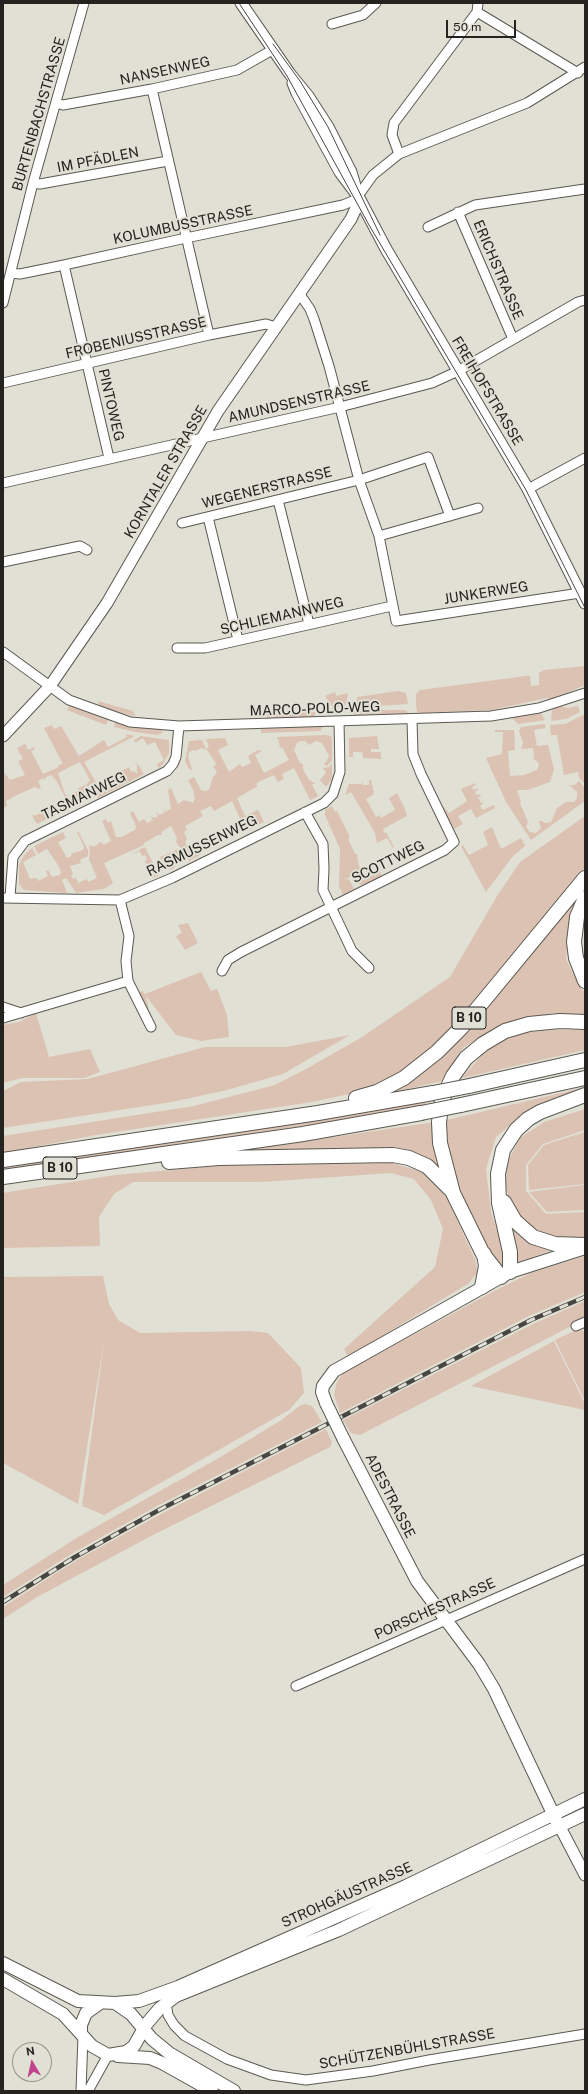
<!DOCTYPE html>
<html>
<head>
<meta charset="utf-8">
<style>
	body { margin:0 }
	#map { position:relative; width:588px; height:2094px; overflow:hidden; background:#e1e0d5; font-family:"Public Sans",sans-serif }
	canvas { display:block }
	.frame { position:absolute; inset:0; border:4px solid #242320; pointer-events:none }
	.north { position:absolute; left:12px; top:2042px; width:40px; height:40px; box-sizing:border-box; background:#e1e0d5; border:1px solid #95948d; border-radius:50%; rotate:351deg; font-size:11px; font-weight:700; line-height:16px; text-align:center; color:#242320 }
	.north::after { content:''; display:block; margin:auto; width:14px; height:18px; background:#c2438e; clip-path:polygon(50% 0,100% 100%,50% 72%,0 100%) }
	.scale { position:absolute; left:446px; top:20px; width:70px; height:18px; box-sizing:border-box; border:2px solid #242320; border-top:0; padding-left:5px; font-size:12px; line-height:14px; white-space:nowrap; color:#242320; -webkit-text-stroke:3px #e1e0d5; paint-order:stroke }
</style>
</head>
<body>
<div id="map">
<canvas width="588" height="2094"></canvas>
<div class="frame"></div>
<div class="north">N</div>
<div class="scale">50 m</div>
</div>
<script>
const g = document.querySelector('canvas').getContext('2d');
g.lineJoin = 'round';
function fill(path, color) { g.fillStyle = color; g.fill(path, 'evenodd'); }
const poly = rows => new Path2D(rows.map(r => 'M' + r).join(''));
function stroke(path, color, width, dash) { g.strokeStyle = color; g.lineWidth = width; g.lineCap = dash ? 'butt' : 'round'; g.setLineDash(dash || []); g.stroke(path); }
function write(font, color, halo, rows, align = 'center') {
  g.font = font + ' "Public Sans",sans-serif'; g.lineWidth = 4; g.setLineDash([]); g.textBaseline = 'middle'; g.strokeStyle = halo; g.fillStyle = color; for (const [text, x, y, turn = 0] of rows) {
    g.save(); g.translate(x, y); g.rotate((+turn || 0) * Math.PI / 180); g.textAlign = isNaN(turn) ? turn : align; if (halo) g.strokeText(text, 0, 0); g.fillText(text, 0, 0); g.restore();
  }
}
fill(poly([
	[585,666,585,685,551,700,547,698,491,710,421,713,417,712,416,706,416,694,420,690,526,676,530,676,531,686,539,685,539,673,544,670],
	[398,691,406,693,408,704,359,707,356,705,357,697],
	[335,692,336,696,348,693,346,705,333,708,325,696],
	[98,701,133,711,135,716,106,710,100,707],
	[69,706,108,720,106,725,67,710],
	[561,706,567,708,578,706,580,712,566,719,551,721,552,709],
	[354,710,405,710,408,712,405,715,354,716],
	[315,712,315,717,268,719,267,717,267,713],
	[541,713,545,720,518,724,512,718],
	[583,715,585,716,585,784,579,778,578,772,564,775,557,735,551,735,550,725,565,724],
	[115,722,138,727,163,729,162,733,157,735,135,732,114,727],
	[545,724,545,728,534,730,537,746,548,745,554,769,550,782,528,790,517,790,521,802,520,803,528,822,526,827,530,832,536,833,541,828,539,822,540,820,545,823,551,822,557,808,566,802,574,802,577,798,577,792,566,782,570,785,575,785,579,781,585,788,585,801,531,840,506,802,486,758,502,754,503,732,494,732,495,730,514,730,515,750,508,751,510,776,524,775,537,770,539,765,537,761,534,760,533,748,521,749,523,743,519,731,521,727],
	[52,725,54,729,61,726,79,756,104,740,108,747,127,737,126,734,135,736,84,762,98,786,103,784,103,780,129,767,131,772,134,771,137,774,137,763,144,774,98,798,91,784,87,787,86,785,90,780,80,762,58,773,65,794,69,797,66,799,56,780,51,775,46,777,45,781,44,778,38,781,41,788,39,789,35,787,15,796,6,801,7,806,3,808,3,771,10,780,25,775,18,761,23,759,17,748,25,744,28,750,34,747,35,749,31,751,43,774,59,767,58,765,63,764,44,728],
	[324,726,320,731,261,733,261,728],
	[325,735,331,736,332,741,332,760,328,765,326,766,324,763,327,761,329,756,322,743,316,741,309,745,305,741,301,741,297,743,294,750,300,763,303,764,303,769,309,780,315,783,312,785,318,796,310,800,294,768,282,774,284,779,278,782,274,775,260,781,256,784,258,786,237,798,245,816,258,810,264,822,248,830,245,825,240,827,242,823,232,801,214,811,211,806,200,811,203,816,185,826,187,830,184,832,187,839,185,842,188,848,197,850,200,855,189,861,176,842,177,838,171,826,161,832,162,835,158,835,144,843,144,845,104,863,113,883,104,889,76,893,66,878,62,880,67,893,24,890,19,884,19,865,24,855,32,848,36,855,23,862,30,879,37,878,38,881,48,876,46,871,48,870,52,877,60,875,61,872,58,865,47,849,38,854,34,846,63,832,66,838,58,842,67,858,72,856,71,854,83,850,84,847,77,832,78,831,88,850,88,856,80,860,81,863,70,866,73,874,71,875,73,879,76,878,78,883,87,879,88,882,97,878,89,859,90,850,89,846,91,845,93,847,101,842,104,845,111,841,102,821,106,819,108,823,111,821,116,837,121,837,135,830,136,826,130,813,133,811,139,822,144,819,147,823,153,820,150,815,154,818,158,816,156,812,160,815,164,813,163,809,165,812,171,809,168,790,171,788,178,804,184,800,193,803,195,798,193,790,188,780,194,777,201,790,205,791,209,790,213,777,217,773,213,766,216,765,215,762,207,750,201,748,196,751,194,750,189,752,188,756,192,770,189,769,185,761,189,741,202,740,206,749,209,747,206,739,225,738,228,745,218,750,229,772,240,764,242,767,251,763,248,756,258,750,262,751,255,755,264,773,289,760,282,747,280,748,278,738,276,737],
	[141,736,169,740,169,753,163,764,159,768,157,764,164,760,155,742,147,745,143,738,135,743,134,740],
	[377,736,379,749,371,749,371,752,381,752,381,759,363,758,362,752,353,752,353,757,349,757,349,738],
	[332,764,332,779,326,787,320,780,326,773,323,768,329,767],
	[369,780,371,780,374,792,373,795,366,799,376,817,380,815,381,818,395,810,389,798,397,793,404,807,407,816,383,829,384,833,386,832,394,847,393,848,387,838,377,843,375,833,351,792,345,795,349,784,362,784,363,781,363,785,369,785],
	[475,783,476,785,472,787,474,790,477,788,478,790,475,792,477,795,480,794,481,796,478,797,481,803,484,802,480,806,483,810,494,805,495,808,476,818,471,809,458,816,463,824,454,829,440,802,449,813,467,801,461,789],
	[85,785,89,796,74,805,70,795,78,791,77,789],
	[63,802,66,809,37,824,31,814,34,816],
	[332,806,335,812,337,811,349,835,349,841,355,854,357,854,358,863,362,872,360,873,363,878,380,872,382,876,367,884,360,885,359,882,362,880,358,881,355,874,344,880,349,879,354,889,343,895,339,886,340,849,325,815,325,810],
	[585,816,585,870,444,1038,420,1061,372,1089,312,1102,96,1135,3,1153,3,1136,194,1106,275,1085,308,1068,362,1037,450,977,497,896,520,862],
	[492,827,501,849,521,838,525,846,513,856,486,892,461,846,463,845,469,855,488,845,483,832],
	[145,847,159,875,153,878,145,861,147,859,145,855,142,856,140,851,132,854],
	[178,849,186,860,182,862,179,857,172,859,175,867,170,870,168,864,165,866,160,857],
	[578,896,568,939,566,959,581,989,585,992,585,1016,553,1013,501,1025,464,1047,442,1081,395,1092,450,1049],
	[188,923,198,943,185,950,176,936,182,933,178,925],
	[201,972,211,991,217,989,227,1015,229,1037,201,1041,176,1035,146,996,149,1011,145,1008,137,993,142,991,145,994],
	[36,1013,49,1057,90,1049,100,1072,84,1078,22,1078,3,1083,3,1025,19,1022],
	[553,1030,585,1030,585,1050,462,1078,486,1050,519,1033],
	[350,1035,283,1074,227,1090,172,1102,3,1128,3,1091,21,1082,88,1079,205,1047,286,1047],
	[582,1088,527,1110,496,1137,486,1169,491,1212,505,1256,504,1267,493,1260,456,1184,444,1143,447,1120],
	[427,1101,424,1107,321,1123,3,1170,3,1167,321,1120],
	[585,1109,585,1130,543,1144,526,1165,526,1191,546,1214,585,1212,585,1238,576,1240,549,1237,531,1227,514,1210,505,1186,508,1161,520,1138,544,1122],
	[435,1122,433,1141,441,1171,414,1154,233,1152],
	[585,1132,585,1184,529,1190,528,1165,544,1145],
	[392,1163,423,1172,443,1189,476,1262,477,1273,469,1283,348,1357,344,1349,435,1267,443,1229,431,1200,414,1179,391,1173,262,1182,133,1182,114,1194,99,1217,100,1246,3,1248,3,1193,115,1175,217,1166],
	[585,1185,585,1210,547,1212,529,1192],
	[503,1213,553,1250,516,1263],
	[585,1256,585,1292,529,1316,340,1413,334,1395,336,1384,343,1373,496,1290,533,1272],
	[103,1276,109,1304,118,1320,140,1333,251,1331,268,1333,301,1368,304,1393,289,1410,104,1515,82,1506,105,1334,78,1504,3,1463,3,1277],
	[585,1301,585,1319,360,1435,351,1433,343,1420,533,1324],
	[576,1330,585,1331,585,1401,555,1340],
	[554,1341,585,1404,585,1410,471,1386],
	[306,1404,312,1406,322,1422,157,1506,73,1553,3,1597,3,1585,78,1537,217,1459,280,1421,301,1405],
	[326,1429,332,1443,330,1447,155,1534,37,1597,3,1619,3,1607,77,1560,161,1514]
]), '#dbc2b2');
const minor = poly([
	[477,12,578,73],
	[332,24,363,15,376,3],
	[152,89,209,335],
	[56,103,63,105,152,89,237,70,274,49],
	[399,154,392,135,394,123,477,12,478,3],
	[33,183,40,184,168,161],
	[458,212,513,339],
	[428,227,475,205,585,189],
	[64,265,109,458],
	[11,273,20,274,64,265,186,238,343,205,355,200,373,175,399,154,527,103,585,67],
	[299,293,310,309,314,319,329,366,359,480,379,536,396,621,580,593],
	[3,303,33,183,84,3],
	[3,383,209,335,266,324,276,327],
	[3,483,340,407,432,383,458,371,578,302,585,300],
	[528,489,585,458],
	[278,500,309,624],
	[208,517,238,640],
	[182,523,359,480,428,457,450,516],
	[379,536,478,508],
	[3,562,80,546,87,550],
	[177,648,205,648,392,606],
	[3,652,69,700,130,722,179,726,491,716,539,708,585,693],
	[305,812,323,844,324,869,323,890,352,951,369,968],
	[10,897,13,857,25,841,167,771,173,764,176,757,179,726],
	[3,898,120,900,172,878,324,803,333,794,340,772,339,721],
	[120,900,129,936,126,961,128,981,151,1027],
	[222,971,228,960,241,952,445,850,454,842,421,774,413,754,412,720],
	[3,1007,21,1013],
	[3,1018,128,981],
	[576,1326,585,1322],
	[296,1686,585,1559],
	[166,2003,168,2015,174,2025,185,2036,227,2059,271,2075,306,2080,373,2071,429,2060,585,2034],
	[81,2091,83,2036],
	[88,2091,108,2055]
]);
const tertiary = poly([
	[293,83,297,93,340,172,358,196,386,249,528,489,585,603],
	[3,736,50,686,107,603,218,411,351,219,356,208,358,196,351,172,328,127,308,96,290,74,241,3],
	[560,1827,585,1875]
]);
const secondary = poly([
	[326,1403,322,1392,323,1386,334,1371,510,1272,585,1248],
	[343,1438,417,1581,479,1664,494,1689,556,1820],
	[3,1963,78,2001,115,2003,131,2014,152,2039,169,2053,234,2091],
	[3,1979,63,2014,92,2046,108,2055,126,2052,134,2046,143,2030],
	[115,2003,139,2001,178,1987,406,1886,585,1799],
	[143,2028,160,2008,176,1996,339,1930,585,1814],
	[81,2032,81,2025,86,2013,100,2003],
	[118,2056,150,2058,162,2063,212,2091]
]);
const trunk = poly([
	[585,898,577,917,574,942,576,958,585,981],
	[469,1086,585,1060],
	[356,1098,377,1092,404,1078,437,1052,462,1027,585,878],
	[461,1105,585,1078],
	[3,1160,318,1113,433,1093],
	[169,1162,219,1158,393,1155,409,1158,427,1166,450,1189],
	[3,1177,303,1134,421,1113],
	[504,1202,515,1221,533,1237,555,1244,585,1245],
	[510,1272,510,1252,499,1203,498,1174,503,1150,516,1130,528,1119,540,1112,585,1095],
	[501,1277,483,1254,453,1193,440,1143,439,1122,442,1100,453,1076,466,1058,483,1044,505,1031,529,1024,560,1021,585,1022],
	[482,1287,486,1266,484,1254]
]);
stroke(minor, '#5b5951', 11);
stroke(tertiary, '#5b5951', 13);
stroke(secondary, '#5b5951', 14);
stroke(trunk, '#5b5951', 16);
stroke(minor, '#fff', 9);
stroke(tertiary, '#fff', 11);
stroke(secondary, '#fff', 12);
stroke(trunk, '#fff', 14);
stroke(poly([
	[239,3,287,76,369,225,526,490,585,608],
	[273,44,300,81,328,127,380,235]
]), '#484742', 1);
const rail = poly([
	[3,1602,75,1557,159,1510,531,1320,585,1297]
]);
stroke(rail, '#484742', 4.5);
stroke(rail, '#e1e0d5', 3, [9]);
const secondaryBridge = poly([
	[326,1403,343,1438]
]);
const trunkBridge = poly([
	[433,1093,469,1086],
	[421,1113,461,1105]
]);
stroke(secondaryBridge, '#5b5951', 14, []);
stroke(trunkBridge, '#5b5951', 16, []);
stroke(secondaryBridge, '#fff', 12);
stroke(trunkBridge, '#fff', 14);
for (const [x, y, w] of [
	[469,1018,34],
	[60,1168,34]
]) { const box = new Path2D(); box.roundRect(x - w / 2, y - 11, w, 22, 3); g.fillStyle = '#e1e0d5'; g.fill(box); stroke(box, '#242320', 1); }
write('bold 13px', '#242320', null, [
	["B 10",469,1018],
	["B 10",60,1168]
]);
write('14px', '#242320', '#e1e0d5', [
	["NANSENWEG",165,71,-12],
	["BURTENBACHSTRASSE",39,114,-74],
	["IM PFÄDLEN",98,160,-11],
	["KOLUMBUSSTRASSE",183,225,-12],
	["ERICHSTRASSE",498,270,67],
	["FROBENIUSSTRASSE",136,338,-13],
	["FREIHOFSTRASSE",487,391,59],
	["AMUNDSENSTRASSE",299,402,-13],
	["PINTOWEG",111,405,77],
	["KORNTALER STRASSE",166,472,-60],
	["WEGENERSTRASSE",267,488,-14],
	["JUNKERWEG",486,593,-9],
	["SCHLIEMANNWEG",282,616,-13],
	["MARCO-POLO-WEG",315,709,-2],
	["TASMANWEG",84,796,-26],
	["RASMUSSENWEG",202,846,-26],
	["SCOTTWEG",388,862,-26],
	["ADESTRASSE",390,1496,63],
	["PORSCHESTRASSE",435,1609,-24],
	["STROHGÄUSTRASSE",347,1895,-24],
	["SCHÜTZENBÜHLSTRASSE",407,2049,-10]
]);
</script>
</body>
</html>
